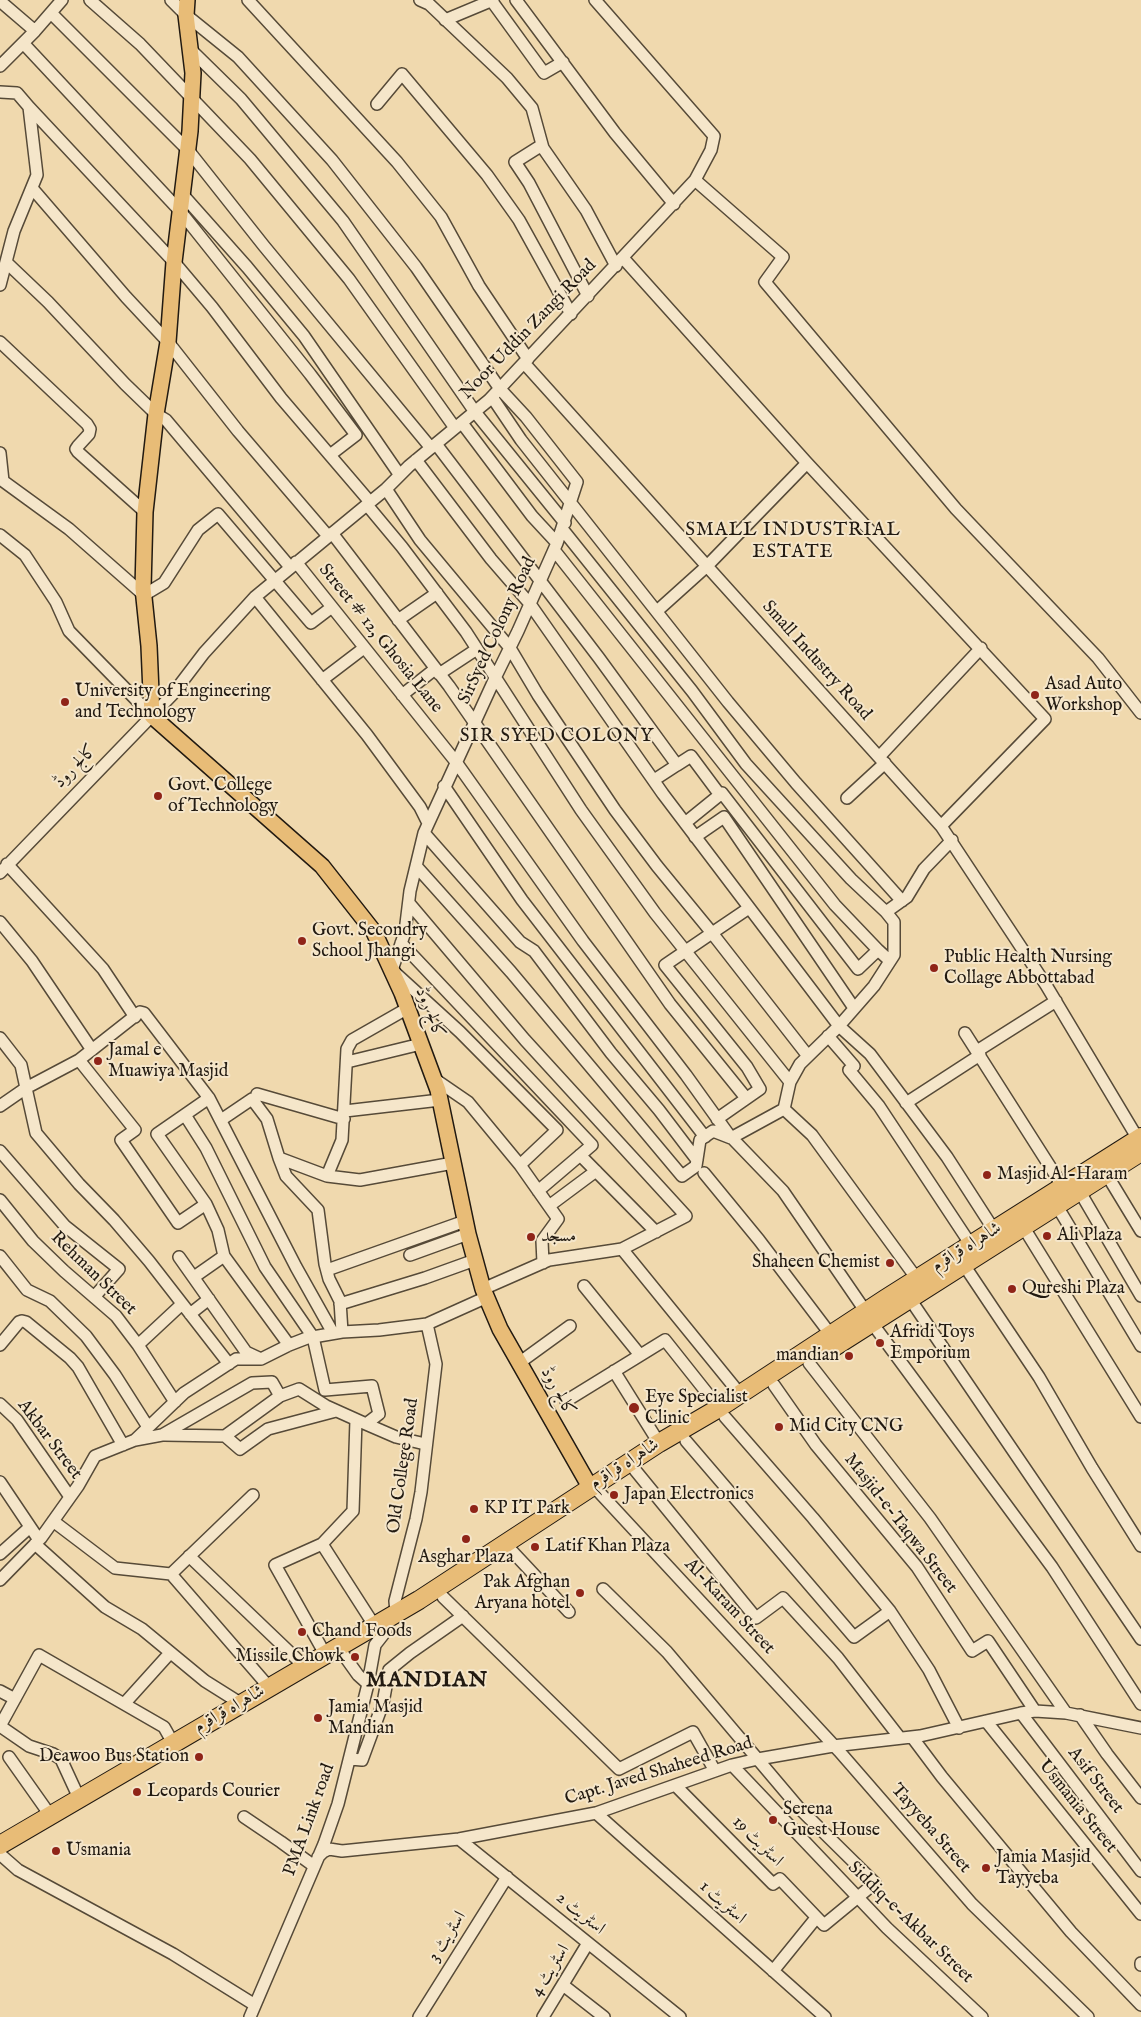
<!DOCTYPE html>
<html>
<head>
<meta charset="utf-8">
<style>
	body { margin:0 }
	canvas { display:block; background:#f0d9ae }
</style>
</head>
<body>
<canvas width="1141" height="2017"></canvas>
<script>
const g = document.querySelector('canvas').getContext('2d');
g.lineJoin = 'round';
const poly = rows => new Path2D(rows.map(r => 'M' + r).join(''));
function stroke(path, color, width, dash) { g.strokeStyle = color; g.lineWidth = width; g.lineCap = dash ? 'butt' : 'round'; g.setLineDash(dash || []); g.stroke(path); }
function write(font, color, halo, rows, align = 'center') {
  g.font = font + ' "IM FELL English",Amiri,serif'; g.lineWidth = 4; g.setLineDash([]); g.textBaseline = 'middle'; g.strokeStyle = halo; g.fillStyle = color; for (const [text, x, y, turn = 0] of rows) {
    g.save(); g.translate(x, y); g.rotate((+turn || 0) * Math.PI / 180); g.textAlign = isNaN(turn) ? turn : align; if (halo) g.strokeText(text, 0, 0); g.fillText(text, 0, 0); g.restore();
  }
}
const minor = poly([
	[90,0,140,44,250,159,349,279,455,428],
	[171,0,186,15,238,57,332,160,416,267,500,389,526,417,577,482,557,543,518,631,496,676,424,833,410,891,405,932,392,970,460,1032,557,1130,520,1165],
	[248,0,397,162,441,217,479,286,528,359],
	[420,0,429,4,507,78,532,108,543,148,586,210,616,266],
	[491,0,544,73,563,62],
	[516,0,615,133,674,204],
	[0,1,35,31],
	[51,13,188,150,264,246,431,448],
	[445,20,493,0],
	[23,43,180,211,310,374,356,435,330,455],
	[190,49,241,99,343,221,475,412,565,523],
	[0,66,35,31,62,0],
	[0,92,17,93,29,107,37,175,14,231,0,285],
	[377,104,402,74,487,175,519,220,571,314],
	[29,107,174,262,212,307,281,398,370,502],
	[542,145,515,162,529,183,588,296],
	[695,180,783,257,765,282,956,509,1098,658,1141,713],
	[32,188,126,297,168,342,238,431,328,536],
	[182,194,247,267,304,336,399,474],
	[623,258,807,463,1045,719,941,826],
	[6,262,48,302,125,384,156,414,166,420,290,567],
	[0,342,87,424,90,429,89,434,78,446,76,449,78,452,145,512],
	[524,363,941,826,1046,985,1138,1139],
	[492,397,521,440,728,702,796,783,902,901],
	[462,423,532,516,557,543],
	[436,444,599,658,677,765,691,756,720,795],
	[0,453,3,481,69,529,144,595,164,583,198,530,218,514,311,623,332,607],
	[416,460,491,559,530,604,663,794,839,1026,870,1054,947,1157,994,1230],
	[386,489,420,540,510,648,538,695,615,810,657,866,712,933,665,965,747,1067,760,1089,717,1119],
	[367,505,402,547,466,632,581,810,655,913,790,1082],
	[563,530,692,691,746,764,851,879,886,912],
	[332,533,449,686,670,1004,746,1098],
	[0,535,25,555,56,602,69,631,152,716],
	[554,550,835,905,878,950],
	[296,562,456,762,583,941,686,1075,729,1135,783,1191,866,1312],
	[255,597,367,735,420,807,428,823],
	[657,611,707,566,807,463],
	[398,620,437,593],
	[439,674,477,649],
	[322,680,364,648],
	[402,695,435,669],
	[879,757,981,648],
	[654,780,677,765],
	[444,786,522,900,705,1137],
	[847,798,885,763],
	[685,823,722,793,858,969,878,950,890,961],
	[424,833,520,942,534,951,611,1053,659,1110,697,1160],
	[695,837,724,817,854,1008],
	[7,864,103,969,135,1017],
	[416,866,511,972,682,1176,696,1166,700,1140,713,1131,731,1138,784,1109,790,1082,800,1064,839,1026,874,986,894,955,894,922,886,912,907,897,924,869,952,840],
	[0,873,172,695,204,653,255,597,386,489,409,466,489,400,695,180,711,150,714,136,595,0],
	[409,903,525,1040,686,1216,622,1249,549,1260,483,1289],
	[749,908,712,933,808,1056],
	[0,922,32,961,92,1050],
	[401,943,592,1145,538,1191],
	[965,1033,1063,1187],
	[828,1036,854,1066,849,1070,879,1106,971,1245],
	[0,1038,21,1065,26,1088,79,1060,135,1130,121,1140,178,1223,206,1204],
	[977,1051,1056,1001],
	[79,1060,140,1012,144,1013,209,1098,296,1267,333,1333],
	[347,1062,421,1044],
	[433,1078,468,1102,520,1165,558,1219,542,1241,543,1263],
	[257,1094,344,1119],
	[209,1098,157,1134,206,1204,218,1230,224,1256,289,1345],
	[906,1103,980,1055],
	[0,1106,26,1088,36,1133,79,1184,114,1220,149,1261,229,1364],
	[784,1109,812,1135,917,1279],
	[345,1111,440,1100],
	[185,1115,206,1148,265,1267,313,1337,325,1390,372,1386,379,1414,366,1424],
	[221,1120,252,1099,267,1119,279,1158,327,1176,342,1140,347,1049,352,1040,408,1008],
	[0,1151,65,1226,119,1269,94,1297],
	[580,1155,656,1232],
	[279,1158,286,1176,318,1210,325,1264,329,1279,340,1301,342,1332],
	[704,1173,759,1240,831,1335],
	[1107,1175,1141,1231],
	[327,1176,360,1180,453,1163],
	[1080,1192,1141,1296],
	[0,1200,33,1241,64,1271,116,1316,138,1345,175,1402],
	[549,1206,596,1171],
	[1057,1206,1141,1346],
	[1024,1228,1141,1417],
	[622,1249,740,1394],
	[410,1255,468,1234],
	[0,1256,27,1290,50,1301,86,1336,115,1375,148,1427],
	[179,1257,246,1352,261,1359,289,1345,307,1338,342,1332,379,1330,427,1324,487,1297],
	[964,1265,1039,1377,1092,1468,1141,1546],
	[327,1270,465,1221],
	[194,1277,224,1256],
	[584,1286,640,1355],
	[910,1299,1141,1639],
	[340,1304,425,1278,475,1260],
	[190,1314,209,1299],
	[872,1323,1052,1567,1141,1704],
	[0,1345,19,1322,22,1321,26,1322,70,1358,78,1367,123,1445],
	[138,1345,182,1304],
	[519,1363,570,1326],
	[809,1363,930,1518,1066,1713],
	[614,1371,659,1443],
	[774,1385,816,1445,917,1567,972,1651,988,1641,1035,1711],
	[566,1401,665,1340,719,1408],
	[0,1404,17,1420,70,1497],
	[725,1417,813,1518,890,1611,929,1670,959,1728],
	[164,1435,225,1436,280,1396],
	[225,1436,240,1449,268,1429,336,1411],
	[135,1440,162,1435,252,1383,272,1382,280,1396,299,1389,326,1406,366,1424,396,1437,425,1444],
	[686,1441,854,1637,890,1611],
	[635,1470,756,1618,783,1598,838,1658,900,1738],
	[0,1482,39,1540],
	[599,1492,839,1751,972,1904,1088,2017],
	[53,1521,115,1568,171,1574,269,1687],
	[35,1544,105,1607,142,1629,205,1681,240,1703],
	[322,1544,374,1625],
	[510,1549,569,1612],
	[0,1554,30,1527],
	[189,1556,304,1666],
	[171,1574,253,1495],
	[0,1580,41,1538,78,1486,95,1456,135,1440,184,1393,236,1359,259,1359],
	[603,1589,667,1652,799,1808,875,1883,824,1925,780,1879,773,1884,676,1786],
	[443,1597,619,1769,693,1732,715,1771],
	[396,1612,395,1601,416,1519,421,1492,436,1364,427,1324],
	[325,1654,275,1565,322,1544,353,1511,356,1420],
	[343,1654,358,1675,368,1684],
	[0,1691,15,1699],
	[124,1704,170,1653],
	[1021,1713,1141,1871],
	[1080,1715,1107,1754,1141,1798],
	[986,1721,1141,1914],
	[0,1726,39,1655,164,1727,173,1743],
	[0,1726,29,1746,53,1754,61,1759,79,1798],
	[912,1737,942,1777,1071,1932,1141,2005],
	[9,1757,50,1815],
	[350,1759,362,1760,383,1703,389,1670,410,1653,463,1616],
	[732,1765,887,1928,982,2017],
	[596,1813,825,2017],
	[244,1817,281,1842,314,1866],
	[459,1839,680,2017],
	[2,1856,18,1870,173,1954,255,2005],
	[318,1857,323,1852,329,1849,342,1851,459,1839,596,1813,732,1765,758,1759,833,1746,920,1736,1021,1713,1035,1711,1066,1713,1141,1728],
	[1141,1963,1141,1965],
	[773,1971,816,1918],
	[563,1985,604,2017],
	[250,2017,324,1844,338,1804,368,1684,375,1645,386,1631],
	[419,2017,507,1877],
	[543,2017,588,1943]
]);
const major = poly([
	[187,0,186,15,193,73,190,131,174,262,168,342,156,414,145,512,143,588,149,646,152,716,322,866,374,932,402,993,438,1090,468,1234,483,1289,500,1329,590,1487]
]);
const highway = poly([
	[831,1349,1141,1152],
	[0,1845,419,1600,659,1443,719,1408,885,1299,1141,1137]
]);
stroke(minor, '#564a38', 14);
stroke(major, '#221a11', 18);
stroke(highway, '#221a11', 20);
stroke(minor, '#f5e6ca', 11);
stroke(major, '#e8bc77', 15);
stroke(highway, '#e8bc77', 18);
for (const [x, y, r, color] of [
	[1035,695,5,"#8f2418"],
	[65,702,5,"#8f2418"],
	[158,796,5,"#8f2418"],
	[302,941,5,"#8f2418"],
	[934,968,5,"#8f2418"],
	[98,1061,5,"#8f2418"],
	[987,1175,5,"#8f2418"],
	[1047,1236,5,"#8f2418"],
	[531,1237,5,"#8f2418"],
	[890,1263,5,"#8f2418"],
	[1012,1289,5,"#8f2418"],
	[880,1343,5,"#8f2418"],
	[849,1356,5,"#8f2418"],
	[634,1408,6,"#8f2418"],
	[779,1427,5,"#8f2418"],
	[614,1495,5,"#8f2418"],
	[474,1509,5,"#8f2418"],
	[466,1539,5,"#8f2418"],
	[535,1547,5,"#8f2418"],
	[580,1593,5,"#8f2418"],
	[302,1632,5,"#8f2418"],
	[355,1657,5,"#8f2418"],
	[318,1718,5,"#8f2418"],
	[199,1757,5,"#8f2418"],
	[137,1792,5,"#8f2418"],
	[773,1820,5,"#8f2418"],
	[56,1851,5,"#8f2418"],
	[986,1868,5,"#8f2418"]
]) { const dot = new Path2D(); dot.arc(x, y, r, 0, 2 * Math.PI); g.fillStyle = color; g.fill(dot); stroke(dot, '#f5e6ca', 2); }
write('18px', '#221a11', '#f5e6ca', [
	["Noor Uddin Zangi Road",529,330,-46],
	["SirSyed Colony Road",498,631,-65],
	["Street # 12, Ghosia Lane",380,639,51],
	["Small Industry Road",816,661,48],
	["کالج روڈ",76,767,-46],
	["کالج روڈ",429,1013,69],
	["شاہراہ قراقرم",967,1248,-32],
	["Rehman Street",93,1274,44],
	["کالج روڈ",557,1392,61],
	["Akbar Street",49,1440,53],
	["شاہراہ قراقرم",625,1465,-33],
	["Old College Road",404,1466,-82],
	["Masjid-e-Taqwa Street",900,1524,52],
	["Al-Karam Street",729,1607,47],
	["شاہراہ قراقرم",230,1710,-30],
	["Capt. Javed Shaheed Road",659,1772,-17],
	["Asif Street",1095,1781,52],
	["Usmania Street",1077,1807,51],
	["PMA Link road",310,1820,-70],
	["Tayyeba Street",930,1829,49],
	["اسٹریٹ 19",757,1842,45],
	["اسٹریٹ 1",722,1903,42],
	["اسٹریٹ 2",580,1914,39],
	["Siddiq-e-Akbar Street",910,1923,44],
	["اسٹریٹ 3",448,1937,-58],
	["اسٹریٹ 4",551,1971,-58]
]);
write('18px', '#221a11', '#f5e6ca', [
	["Asad Auto",1045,685],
	["Workshop",1045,706],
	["University of Engineering",75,692],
	["and Technology",75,713],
	["Govt. College",168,786],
	["of Technology",168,807],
	["Govt. Secondry",312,931],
	["School Jhangi",312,952],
	["Public Health Nursing",944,958],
	["Collage Abbottabad",944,979],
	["Jamal e",108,1051],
	["Muawiya Masjid",108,1072],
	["Masjid Al-Haram",997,1175],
	["Ali Plaza",1057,1236],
	["مسجد",541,1237],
	["Shaheen Chemist",880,1263,"right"],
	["Qureshi Plaza",1022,1289],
	["Afridi Toys",890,1333],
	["Emporium",890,1354],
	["mandian",839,1356,"right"],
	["Eye Specialist",645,1398],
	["Clinic",645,1419],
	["Mid City CNG",789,1427],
	["Japan Electronics",624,1495],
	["KP IT Park",484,1509],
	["Latif Khan Plaza",545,1547],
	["Asghar Plaza",466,1558,"center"],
	["Pak Afghan",570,1583,"right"],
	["Aryana hotel",570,1604,"right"],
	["Chand Foods",312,1632],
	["Missile Chowk",345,1657,"right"],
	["Jamia Masjid",328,1708],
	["Mandian",328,1729],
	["Deawoo Bus Station",189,1757,"right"],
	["Leopards Courier",147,1792],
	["Serena",783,1810],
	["Guest House",783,1831],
	["Usmania",66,1851],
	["Jamia Masjid",996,1858],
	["Tayyeba",996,1879]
], 'left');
g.letterSpacing = '1px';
write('19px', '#221a11', '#f5e6ca', [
	["SMALL INDUSTRIAL",793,531],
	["ESTATE",793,553],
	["SIR SYED COLONY",557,737]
]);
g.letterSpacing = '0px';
g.letterSpacing = '1px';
write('bold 22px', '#221a11', '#f5e6ca', [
	["MANDIAN",427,1681]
]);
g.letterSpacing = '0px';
</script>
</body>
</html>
